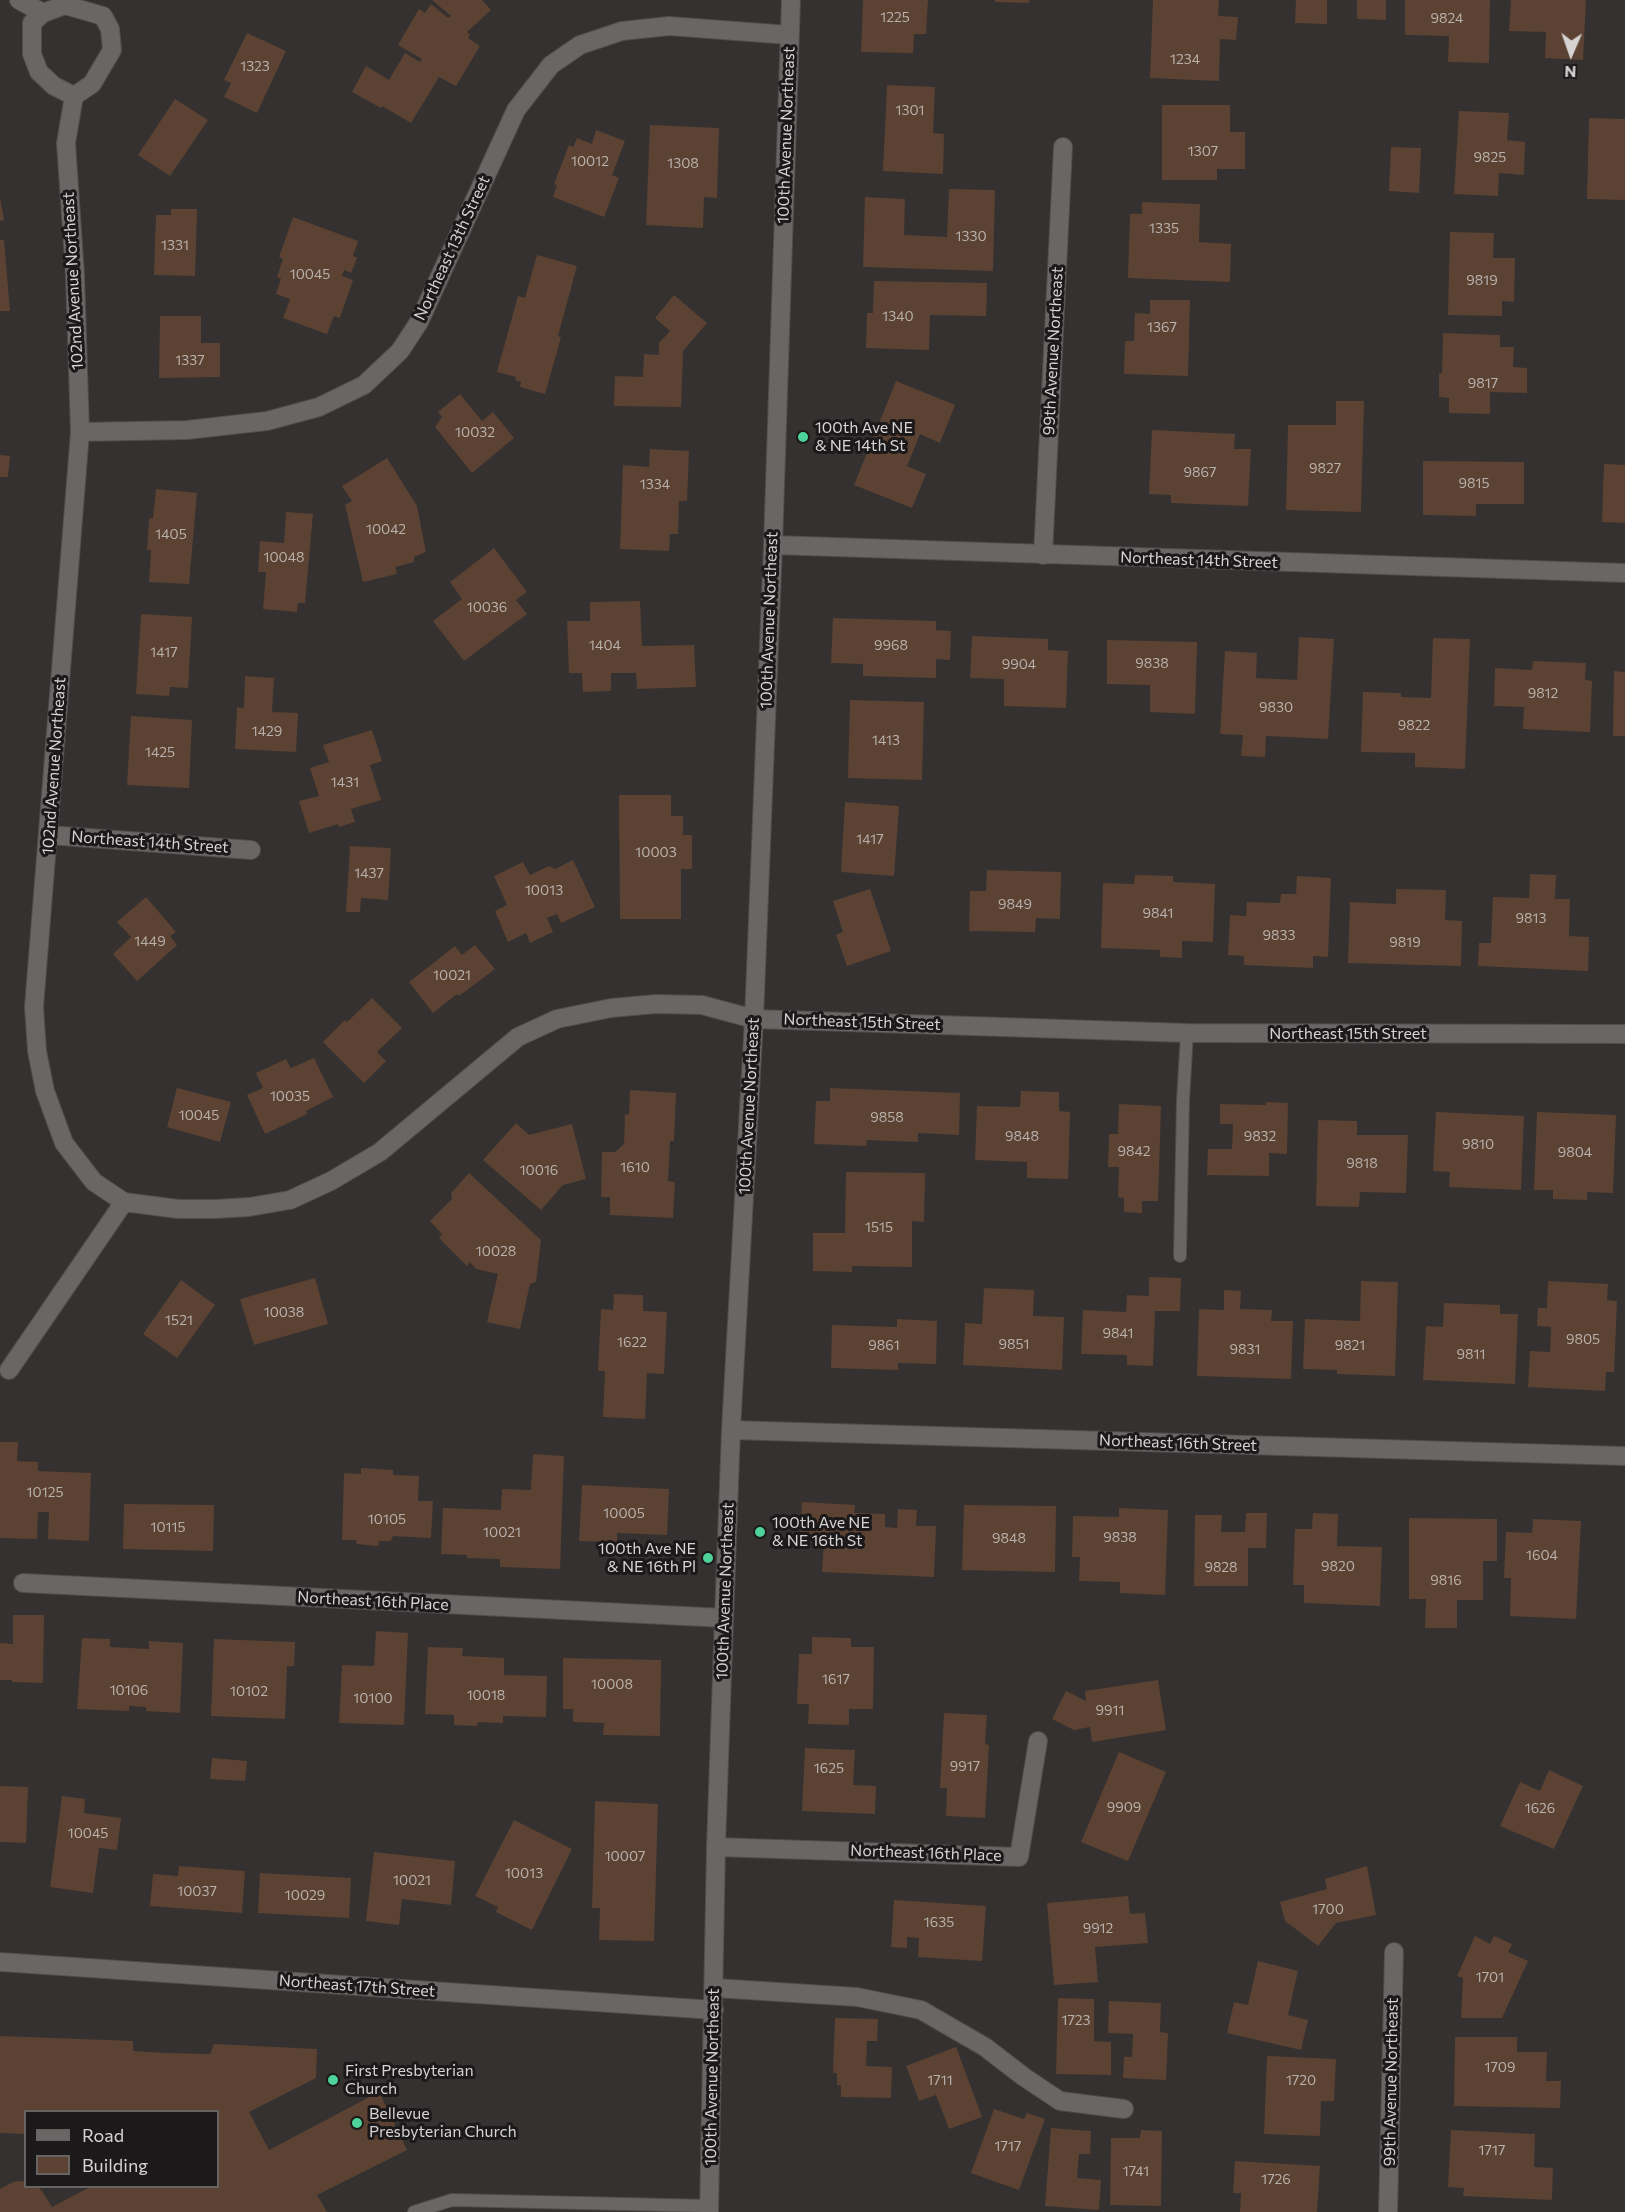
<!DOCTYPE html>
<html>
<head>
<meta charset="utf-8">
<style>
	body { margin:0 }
	#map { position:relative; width:1625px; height:2212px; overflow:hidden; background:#343130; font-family:Commissioner,sans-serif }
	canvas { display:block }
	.legend { position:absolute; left:24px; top:2110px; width:195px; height:78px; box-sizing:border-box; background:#1b1919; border:2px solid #666463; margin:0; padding:8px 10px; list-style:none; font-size:18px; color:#d6d4d3 }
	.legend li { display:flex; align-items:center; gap:12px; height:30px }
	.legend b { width:30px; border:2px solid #666463 }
	.north { position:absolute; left:1541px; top:24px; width:60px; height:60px; -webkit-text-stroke:4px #1b1919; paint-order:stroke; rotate:182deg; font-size:16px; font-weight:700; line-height:24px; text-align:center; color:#d6d4d3 }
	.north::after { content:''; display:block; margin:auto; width:21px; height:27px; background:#d6d4d3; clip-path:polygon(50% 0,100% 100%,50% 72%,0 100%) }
</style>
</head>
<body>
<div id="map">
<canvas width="1625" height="2212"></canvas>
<ul class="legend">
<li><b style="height:8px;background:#6a6665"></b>Road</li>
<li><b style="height:16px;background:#5c4232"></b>Building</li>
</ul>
<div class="north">N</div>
</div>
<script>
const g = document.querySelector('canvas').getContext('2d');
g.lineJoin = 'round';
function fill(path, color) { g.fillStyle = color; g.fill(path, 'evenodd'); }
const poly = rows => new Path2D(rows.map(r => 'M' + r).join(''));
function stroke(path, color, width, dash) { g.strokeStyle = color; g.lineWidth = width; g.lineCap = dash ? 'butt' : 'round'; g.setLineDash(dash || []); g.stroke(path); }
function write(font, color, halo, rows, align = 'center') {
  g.font = font + ' Commissioner,sans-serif'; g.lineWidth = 6; g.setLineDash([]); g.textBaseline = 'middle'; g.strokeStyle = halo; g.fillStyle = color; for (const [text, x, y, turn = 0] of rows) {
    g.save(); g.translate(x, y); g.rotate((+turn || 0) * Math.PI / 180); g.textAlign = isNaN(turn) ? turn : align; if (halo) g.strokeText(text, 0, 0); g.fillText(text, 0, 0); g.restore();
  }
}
fill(poly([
	[432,0,482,0,491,10,467,32,470,35,468,38,480,46,456,86,439,77,411,123,382,106,381,108,352,92,366,66,389,80,405,53,420,62,422,59,398,45,419,9,425,13,431,4,448,18,451,16],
	[863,0,928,0,926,34,914,34,913,53,861,52],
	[995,0,1029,0,1029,3,995,2],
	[1153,0,1219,0,1218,16,1238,17,1236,40,1220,39,1219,81,1150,78],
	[1296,0,1327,0,1327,24,1295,23],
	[1357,0,1386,0,1386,20,1357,19],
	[1405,0,1490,0,1489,63,1448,62,1449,36,1405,35],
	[1511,0,1586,0,1583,60,1545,58,1546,32,1509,31],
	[247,33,286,51,257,113,224,97,231,83,224,80],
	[887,85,935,87,933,133,944,134,943,174,883,171],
	[175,99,208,120,170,176,138,155],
	[1162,105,1230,105,1230,132,1245,132,1245,169,1217,169,1217,180,1162,180],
	[1459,111,1509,113,1507,140,1525,142,1524,175,1499,173,1498,196,1454,194],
	[1589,118,1625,119,1625,200,1587,199],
	[650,125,719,128,717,198,704,197,703,228,646,225],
	[596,130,625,141,612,175,619,178,604,217,553,197,557,185,554,184,569,145,573,147,577,138,592,144],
	[1391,147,1421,148,1419,193,1389,191],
	[949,189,995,190,993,271,863,267,865,197,905,199,904,235,947,237],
	[0,197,4,220,0,221],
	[1142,202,1200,204,1199,242,1231,244,1230,282,1128,278,1130,214,1142,214],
	[171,209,197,209,195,276,154,275,156,215,171,215],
	[293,217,358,241,353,256,357,258,351,273,344,270,342,276,353,280,340,318,334,316,327,334,283,318,290,299,276,294,281,279,277,277,283,259,279,257],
	[1450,232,1494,233,1493,258,1515,258,1514,302,1502,301,1502,316,1448,315],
	[0,240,4,240,10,311,0,311],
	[537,255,577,266,558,336,561,337,545,394,520,387,521,382,515,380,516,377,497,372,518,296,525,298],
	[874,281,987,283,986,316,930,315,929,350,866,348,867,313,873,313],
	[674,295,707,323,683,351,681,407,614,406,615,376,643,377,644,354,659,355,659,343,670,331,655,318],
	[1150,300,1190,300,1188,376,1124,374,1125,341,1134,341,1135,313,1150,314],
	[160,316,201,316,201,343,220,343,220,377,159,378],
	[1443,333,1500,335,1500,347,1514,347,1513,367,1527,368,1527,393,1490,392,1490,414,1449,413,1449,398,1439,397,1439,373,1442,373],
	[896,381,955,405,940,443,920,434,907,466,926,474,912,508,854,485],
	[460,394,482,421,493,412,514,438,472,473,435,427,442,417,438,412],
	[1336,401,1364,401,1361,512,1286,510,1288,425,1336,425],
	[1152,430,1235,434,1234,449,1251,449,1248,506,1171,503,1171,495,1149,494],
	[650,449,689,451,687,501,679,501,678,534,670,534,669,551,620,549,623,465,649,467],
	[0,455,10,456,8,477,0,477],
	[387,458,417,506,426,552,414,557,414,562,395,567,397,574,363,582,345,505,352,501,342,486],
	[1423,461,1524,462,1524,504,1476,504,1476,516,1423,515],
	[1604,464,1625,465,1625,523,1602,522],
	[156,489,197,493,189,584,149,582,151,550,147,550,149,519,153,518],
	[286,512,313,514,305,603,298,603,297,612,263,609,266,572,258,572,260,541,284,543],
	[494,548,527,592,516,600,527,614,464,661,433,621,462,599,450,582],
	[640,601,642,646,694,645,696,687,637,689,636,673,611,673,611,691,583,692,582,673,569,673,567,621,590,621,590,602],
	[141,614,192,617,188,688,170,687,169,696,136,694],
	[833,618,936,621,936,630,951,631,950,660,936,659,936,678,863,676,863,664,831,663],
	[972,636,1048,639,1048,650,1068,651,1066,708,1004,706,1004,679,970,678],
	[1299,637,1334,639,1328,739,1266,736,1265,757,1241,756,1243,735,1220,734,1225,651,1257,653,1256,678,1297,680],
	[1433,638,1470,639,1465,769,1415,767,1415,753,1361,752,1363,692,1401,693,1401,697,1431,698],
	[1107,640,1197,642,1195,714,1150,712,1150,685,1107,684],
	[1533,661,1586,663,1585,680,1592,681,1590,732,1523,729,1524,707,1494,706,1495,668,1532,670],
	[1614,671,1625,672,1625,736,1613,736],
	[245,676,274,678,272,712,298,713,296,752,235,749,237,707,244,708],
	[850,700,924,702,922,780,848,778],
	[131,716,192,720,189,788,127,785],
	[372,730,382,761,370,765,381,800,351,809,355,822,339,827,338,824,309,833,299,801,319,796,310,768,329,762,323,745],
	[619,795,671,795,671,816,683,816,683,835,692,835,692,869,681,869,681,919,620,919],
	[845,802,899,806,894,876,841,872],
	[350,846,391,848,388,900,361,898,360,912,346,912],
	[573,860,595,907,561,923,557,914,547,918,553,932,530,943,526,933,508,942,495,911,507,905,494,876,523,862,530,875,549,866,555,869],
	[987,870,1061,872,1060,919,1036,918,1035,932,969,931,970,891,986,891],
	[1530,874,1556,875,1555,899,1570,899,1569,936,1589,937,1588,971,1478,966,1479,943,1491,943,1493,897,1529,898],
	[1135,875,1173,876,1173,882,1215,884,1213,942,1182,941,1182,958,1160,957,1160,950,1101,948,1103,883,1134,884],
	[1297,876,1331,878,1328,957,1313,956,1313,968,1244,965,1244,956,1228,955,1230,915,1246,916,1247,902,1280,903,1281,894,1296,894],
	[870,889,891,951,847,966,836,935,843,932,833,901],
	[1396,889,1446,890,1445,920,1462,921,1461,966,1348,963,1350,902,1396,904],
	[146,897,176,932,170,936,177,945,137,981,113,954,131,937,117,922],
	[475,945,495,969,459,996,457,994,433,1013,409,982,455,946,462,955],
	[372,998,402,1028,377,1052,386,1061,364,1083,323,1042,345,1020,347,1022],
	[314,1058,333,1097,306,1111,307,1114,265,1134,247,1095,263,1088,256,1073,286,1059,291,1068],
	[177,1088,231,1102,220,1142,167,1127],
	[830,1088,960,1093,959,1135,918,1133,918,1142,867,1140,866,1146,814,1144,816,1101,830,1101],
	[630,1090,676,1093,674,1141,670,1141,668,1181,675,1182,673,1218,610,1215,610,1197,601,1197,602,1152,615,1152,624,1144,625,1114,629,1115],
	[1021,1091,1059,1092,1059,1111,1070,1112,1068,1179,1027,1178,1027,1162,975,1160,977,1106,1020,1107],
	[1266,1102,1288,1103,1287,1154,1269,1153,1269,1176,1207,1175,1208,1149,1232,1149,1233,1124,1220,1124,1220,1104,1266,1105],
	[1119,1104,1161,1106,1158,1201,1142,1201,1142,1213,1124,1212,1124,1198,1118,1197,1119,1167,1108,1167,1109,1134,1118,1134],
	[1436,1112,1524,1116,1521,1190,1449,1187,1450,1172,1433,1171],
	[1537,1112,1616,1115,1613,1193,1587,1192,1587,1200,1553,1199,1553,1190,1534,1190],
	[1318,1120,1357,1121,1357,1135,1408,1135,1406,1193,1360,1192,1359,1207,1316,1206],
	[516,1123,529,1135,572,1124,586,1179,563,1185,541,1210,483,1160],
	[846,1172,925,1173,924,1222,912,1221,912,1267,852,1266,852,1272,813,1271,813,1233,845,1233],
	[469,1173,541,1240,536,1282,530,1284,520,1329,487,1322,498,1274,476,1269,470,1262,467,1266,439,1238,442,1234,430,1221,452,1199,451,1193],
	[1149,1277,1181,1278,1180,1311,1155,1311,1153,1366,1127,1365,1127,1355,1081,1354,1083,1310,1126,1312,1127,1295,1149,1296],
	[315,1278,328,1324,254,1345,240,1299],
	[181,1280,215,1305,177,1358,143,1334],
	[1361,1281,1398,1282,1395,1376,1337,1374,1337,1370,1303,1369,1305,1319,1360,1321],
	[1548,1281,1608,1284,1607,1300,1617,1301,1614,1372,1606,1372,1605,1391,1528,1387,1530,1351,1550,1352,1551,1327,1537,1326,1538,1308,1547,1308],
	[984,1288,1034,1290,1033,1316,1064,1317,1062,1370,963,1365,965,1323,982,1324],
	[1224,1290,1241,1291,1240,1309,1272,1310,1271,1321,1293,1321,1291,1379,1197,1376,1199,1309,1224,1310],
	[614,1294,643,1295,643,1311,667,1312,664,1374,647,1373,645,1419,603,1417,605,1371,598,1371,601,1309,613,1310],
	[1444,1303,1500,1305,1500,1314,1518,1314,1515,1384,1423,1380,1426,1326,1443,1327],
	[897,1319,937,1321,936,1364,898,1363,898,1370,831,1368,832,1325,897,1327],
	[0,1442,18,1442,17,1461,38,1462,38,1471,91,1473,89,1541,48,1539,49,1512,38,1512,37,1539,0,1538],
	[533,1454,564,1456,560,1569,500,1567,500,1559,467,1558,467,1555,441,1554,443,1508,501,1510,502,1489,531,1490],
	[361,1468,393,1470,393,1475,419,1476,418,1501,433,1501,431,1538,393,1536,391,1541,379,1541,378,1546,357,1544,356,1540,342,1540,344,1473,361,1474],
	[582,1485,669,1489,667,1535,617,1533,617,1542,579,1541],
	[802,1502,855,1505,854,1513,885,1514,885,1527,897,1528,898,1509,917,1510,916,1526,936,1526,934,1577,822,1572,824,1541,800,1539],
	[124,1504,214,1505,213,1551,123,1549],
	[964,1505,1056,1506,1055,1572,962,1570],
	[1119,1508,1168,1510,1165,1595,1120,1593,1120,1582,1079,1581,1080,1557,1072,1557,1073,1516,1119,1517],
	[1246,1513,1267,1513,1266,1548,1248,1548,1248,1586,1194,1586,1195,1515,1222,1515,1221,1532,1245,1532],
	[1313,1513,1338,1514,1337,1546,1382,1547,1380,1606,1304,1603,1304,1585,1293,1585,1295,1529,1312,1529],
	[1409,1518,1497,1519,1497,1561,1483,1561,1483,1600,1457,1600,1457,1628,1425,1628,1426,1599,1409,1599],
	[1533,1519,1581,1521,1576,1619,1510,1616,1511,1578,1504,1578,1506,1532,1532,1533],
	[13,1615,44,1615,43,1683,12,1682,12,1680,0,1680,0,1643,13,1644],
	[376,1631,408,1633,404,1725,339,1723,342,1665,374,1666],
	[812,1637,851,1638,851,1647,874,1647,873,1709,849,1709,849,1725,808,1724,809,1704,797,1704,799,1654,812,1654],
	[82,1638,110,1639,110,1647,149,1649,149,1641,183,1643,180,1713,146,1711,146,1707,129,1706,129,1711,77,1709],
	[214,1639,295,1642,294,1666,287,1666,285,1719,211,1716],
	[428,1647,463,1648,462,1656,504,1658,504,1675,547,1676,546,1717,503,1716,503,1723,478,1722,477,1726,454,1725,454,1715,425,1714],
	[563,1658,661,1660,660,1736,603,1735,604,1723,573,1722,573,1709,563,1709],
	[1158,1680,1166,1730,1092,1742,1090,1727,1074,1730,1052,1719,1066,1691,1086,1701,1085,1691],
	[944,1713,987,1715,985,1744,989,1745,985,1818,946,1816,947,1788,940,1788],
	[805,1748,855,1750,853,1785,876,1786,875,1814,802,1811],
	[1119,1752,1166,1772,1128,1861,1081,1842],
	[212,1758,247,1761,245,1781,210,1779],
	[1549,1770,1583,1786,1554,1849,1500,1826,1520,1782,1540,1791],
	[0,1786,28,1787,26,1843,0,1842],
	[62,1796,85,1799,84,1813,121,1818,117,1850,99,1848,93,1893,50,1887],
	[595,1801,658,1804,654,1941,599,1940,600,1908,592,1908],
	[514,1820,572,1849,532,1930,496,1912,498,1907,475,1896],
	[374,1852,455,1861,451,1905,402,1899,399,1925,366,1921],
	[179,1866,245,1871,242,1913,150,1906,153,1874,178,1876],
	[1367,1866,1376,1915,1336,1923,1318,1946,1285,1921,1280,1902,1327,1889,1325,1879],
	[260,1873,351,1878,349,1918,258,1913],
	[1128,1896,1130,1914,1145,1913,1148,1943,1095,1947,1098,1982,1054,1985,1047,1903],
	[894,1900,986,1906,982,1961,918,1957,919,1938,907,1937,907,1948,891,1947],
	[1475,1936,1490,1944,1494,1936,1512,1944,1508,1952,1528,1961,1502,2018,1461,2018,1463,1978,1457,1976],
	[1258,1961,1298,1971,1288,2015,1308,2020,1301,2050,1227,2033,1234,2002,1248,2005],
	[1058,1998,1094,1999,1094,2041,1111,2042,1111,2075,1056,2074],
	[1109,2001,1161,2003,1160,2032,1168,2033,1166,2080,1123,2078,1124,2057,1132,2057,1133,2034,1108,2033],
	[835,2018,878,2019,877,2041,867,2041,866,2066,892,2067,891,2098,841,2097,841,2085,837,2085,837,2073,833,2073],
	[0,2036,133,2041,133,2051,166,2053,210,2054,214,2044,317,2049,316,2078,249,2112,269,2150,379,2092,407,2150,317,2195,327,2212,0,2212,0,2189,13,2182,22,2181,26,2182,26,2186,37,2186,42,2191,52,2207,92,2186,218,2186,218,2112,26,2112,26,2134,0,2133],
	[1455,2037,1517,2037,1517,2052,1547,2052,1546,2081,1561,2081,1560,2108,1454,2106],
	[956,2047,982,2117,949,2129,936,2095,919,2101,906,2066],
	[1267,2056,1336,2059,1334,2101,1321,2101,1320,2136,1264,2134],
	[994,2109,1024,2119,1027,2113,1045,2119,1019,2190,971,2173],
	[1051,2128,1091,2131,1090,2154,1079,2154,1077,2178,1101,2180,1099,2210,1045,2206],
	[1141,2130,1162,2131,1161,2206,1110,2205,1111,2138,1140,2138],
	[1451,2130,1535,2134,1534,2167,1553,2168,1552,2200,1463,2196,1464,2188,1448,2187],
	[1235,2161,1320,2166,1317,2212,1240,2212,1241,2193,1233,2193]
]), '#5c4232');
const lane = poly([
	[1180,1256,1183,1100,1187,1033],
	[414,2212,452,2200,709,2206]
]);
const street = poly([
	[19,0,43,13],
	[80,432,187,430,267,421,319,407,364,385,400,351,419,322,516,110,551,65,580,45,622,31,669,26,789,35],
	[773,545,1625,573],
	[1043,555,1063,147],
	[49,835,251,850],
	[124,1202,178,1209,216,1209,249,1207,290,1200,331,1181,380,1152,518,1037,557,1019,611,1008,656,1004,702,1005,754,1019,1187,1033,1625,1034],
	[9,1370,124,1202,94,1182,64,1143,45,1091,37,1051,34,1007,80,432,75,275,66,143,74,96,92,84,112,50,110,29,103,16,65,5,43,13,32,23,32,54,39,72,54,86,74,96],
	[731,1430,1625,1456],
	[23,1583,724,1618],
	[716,1847,1019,1857,1038,1741],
	[0,1962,714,2010],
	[715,1988,857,1997,921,2010,985,2047,1024,2077,1060,2101,1124,2109],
	[1388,2212,1394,1952]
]);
const secondary = poly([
	[709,2212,716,1847,724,1618,731,1430,754,1019,773,545,791,0]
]);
stroke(lane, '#504d4c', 14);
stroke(street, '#504d4c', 20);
stroke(secondary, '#504d4c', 20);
stroke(lane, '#6a6665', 12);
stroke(street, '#6a6665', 18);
stroke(secondary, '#6a6665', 18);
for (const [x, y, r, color] of [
	[803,437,6,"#4dd39a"],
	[760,1532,6,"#4dd39a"],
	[708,1558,6,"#4dd39a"],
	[333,2080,6,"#4dd39a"],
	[357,2123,6,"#4dd39a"]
]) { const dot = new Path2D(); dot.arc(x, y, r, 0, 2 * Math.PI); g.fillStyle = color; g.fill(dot); stroke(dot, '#1b1919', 2); }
write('14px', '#b8b0ab', null, [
	["1225",895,17],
	["9824",1447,18],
	["1234",1185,59],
	["1323",255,66],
	["1301",910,110],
	["1307",1203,151],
	["9825",1490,157],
	["10012",590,161],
	["1308",683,163],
	["1335",1164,228],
	["1330",971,236],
	["1331",175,245],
	["10045",310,274],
	["9819",1482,280],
	["1340",898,316],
	["1367",1162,327],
	["1337",190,360],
	["9817",1483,383],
	["10032",475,432],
	["9827",1325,468],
	["9867",1200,472],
	["9815",1474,483],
	["1334",655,484],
	["10042",386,529],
	["1405",171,534],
	["10048",284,557],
	["10036",487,607],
	["1404",605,645],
	["9968",891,645],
	["1417",164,652],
	["9838",1152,663],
	["9904",1019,664],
	["9812",1543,693],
	["9830",1276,707],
	["9822",1414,725],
	["1429",267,731],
	["1413",886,740],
	["1425",160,752],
	["1431",345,782],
	["1417",870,839],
	["10003",656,852],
	["1437",369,873],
	["10013",544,890],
	["9849",1015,904],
	["9841",1158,913],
	["9813",1531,918],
	["9833",1279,935],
	["1449",150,941],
	["9819",1405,942],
	["10021",452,975],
	["10035",290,1096],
	["10045",199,1115],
	["9858",887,1117],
	["9848",1022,1136],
	["9832",1260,1136],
	["9810",1478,1144],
	["9842",1134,1151],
	["9804",1575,1152],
	["9818",1362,1163],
	["1610",635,1167],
	["10016",539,1170],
	["1515",879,1227],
	["10028",496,1251],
	["10038",284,1312],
	["1521",179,1320],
	["9841",1118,1333],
	["9805",1583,1339],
	["1622",632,1342],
	["9851",1014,1344],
	["9861",884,1345],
	["9821",1350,1345],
	["9831",1245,1349],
	["9811",1471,1354],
	["10125",45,1492],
	["10005",624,1513],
	["10105",387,1519],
	["10115",168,1527],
	["10021",502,1532],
	["9838",1120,1537],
	["9848",1009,1538],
	["1604",1542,1555],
	["9820",1338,1566],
	["9828",1221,1567],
	["9816",1446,1580],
	["1617",836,1679],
	["10008",612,1684],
	["10106",129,1690],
	["10102",249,1691],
	["10018",486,1695],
	["10100",373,1698],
	["9911",1110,1710],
	["9917",965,1766],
	["1625",829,1768],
	["9909",1124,1807],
	["1626",1540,1808],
	["10045",88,1833],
	["10007",625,1856],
	["10013",524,1873],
	["10021",412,1880],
	["10037",197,1891],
	["10029",305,1895],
	["1700",1328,1909],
	["1635",939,1922],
	["9912",1098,1928],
	["1701",1490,1977],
	["1723",1076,2020],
	["1709",1500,2067],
	["1711",940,2080],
	["1720",1301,2080],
	["1717",1008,2146],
	["1717",1492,2150],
	["1741",1136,2171],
	["1726",1276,2179]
]);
write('16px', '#d6d4d3', '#1b1919', [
	["100th Avenue Northeast",786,135,-88],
	["Northeast 13th Street",452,248,-65],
	["102nd Avenue Northeast",73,281,-93],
	["99th Avenue Northeast",1053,351,-87],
	["Northeast 14th Street",1199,560,2],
	["100th Avenue Northeast",769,620,-88],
	["102nd Avenue Northeast",54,766,-86],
	["Northeast 14th Street",150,842,4],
	["Northeast 15th Street",862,1022,2],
	["Northeast 15th Street",1348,1034],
	["100th Avenue Northeast",749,1106,-87],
	["Northeast 16th Street",1178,1443,2],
	["100th Avenue Northeast",725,1591,-88],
	["Northeast 16th Place",373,1601,3],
	["Northeast 16th Place",926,1853,2],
	["Northeast 17th Street",357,1986,4],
	["100th Avenue Northeast",712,2077,-89],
	["99th Avenue Northeast",1391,2082,-89]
]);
write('16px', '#d6d4d3', '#1b1919', [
	["100th Ave NE",815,428],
	["& NE 14th St",815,446],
	["100th Ave NE",772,1523],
	["& NE 16th St",772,1541],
	["100th Ave NE",696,1549,"right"],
	["& NE 16th Pl",696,1567,"right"],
	["First Presbyterian",345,2071],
	["Church",345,2089],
	["Bellevue",369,2114],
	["Presbyterian Church",369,2132]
], 'left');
</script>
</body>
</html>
